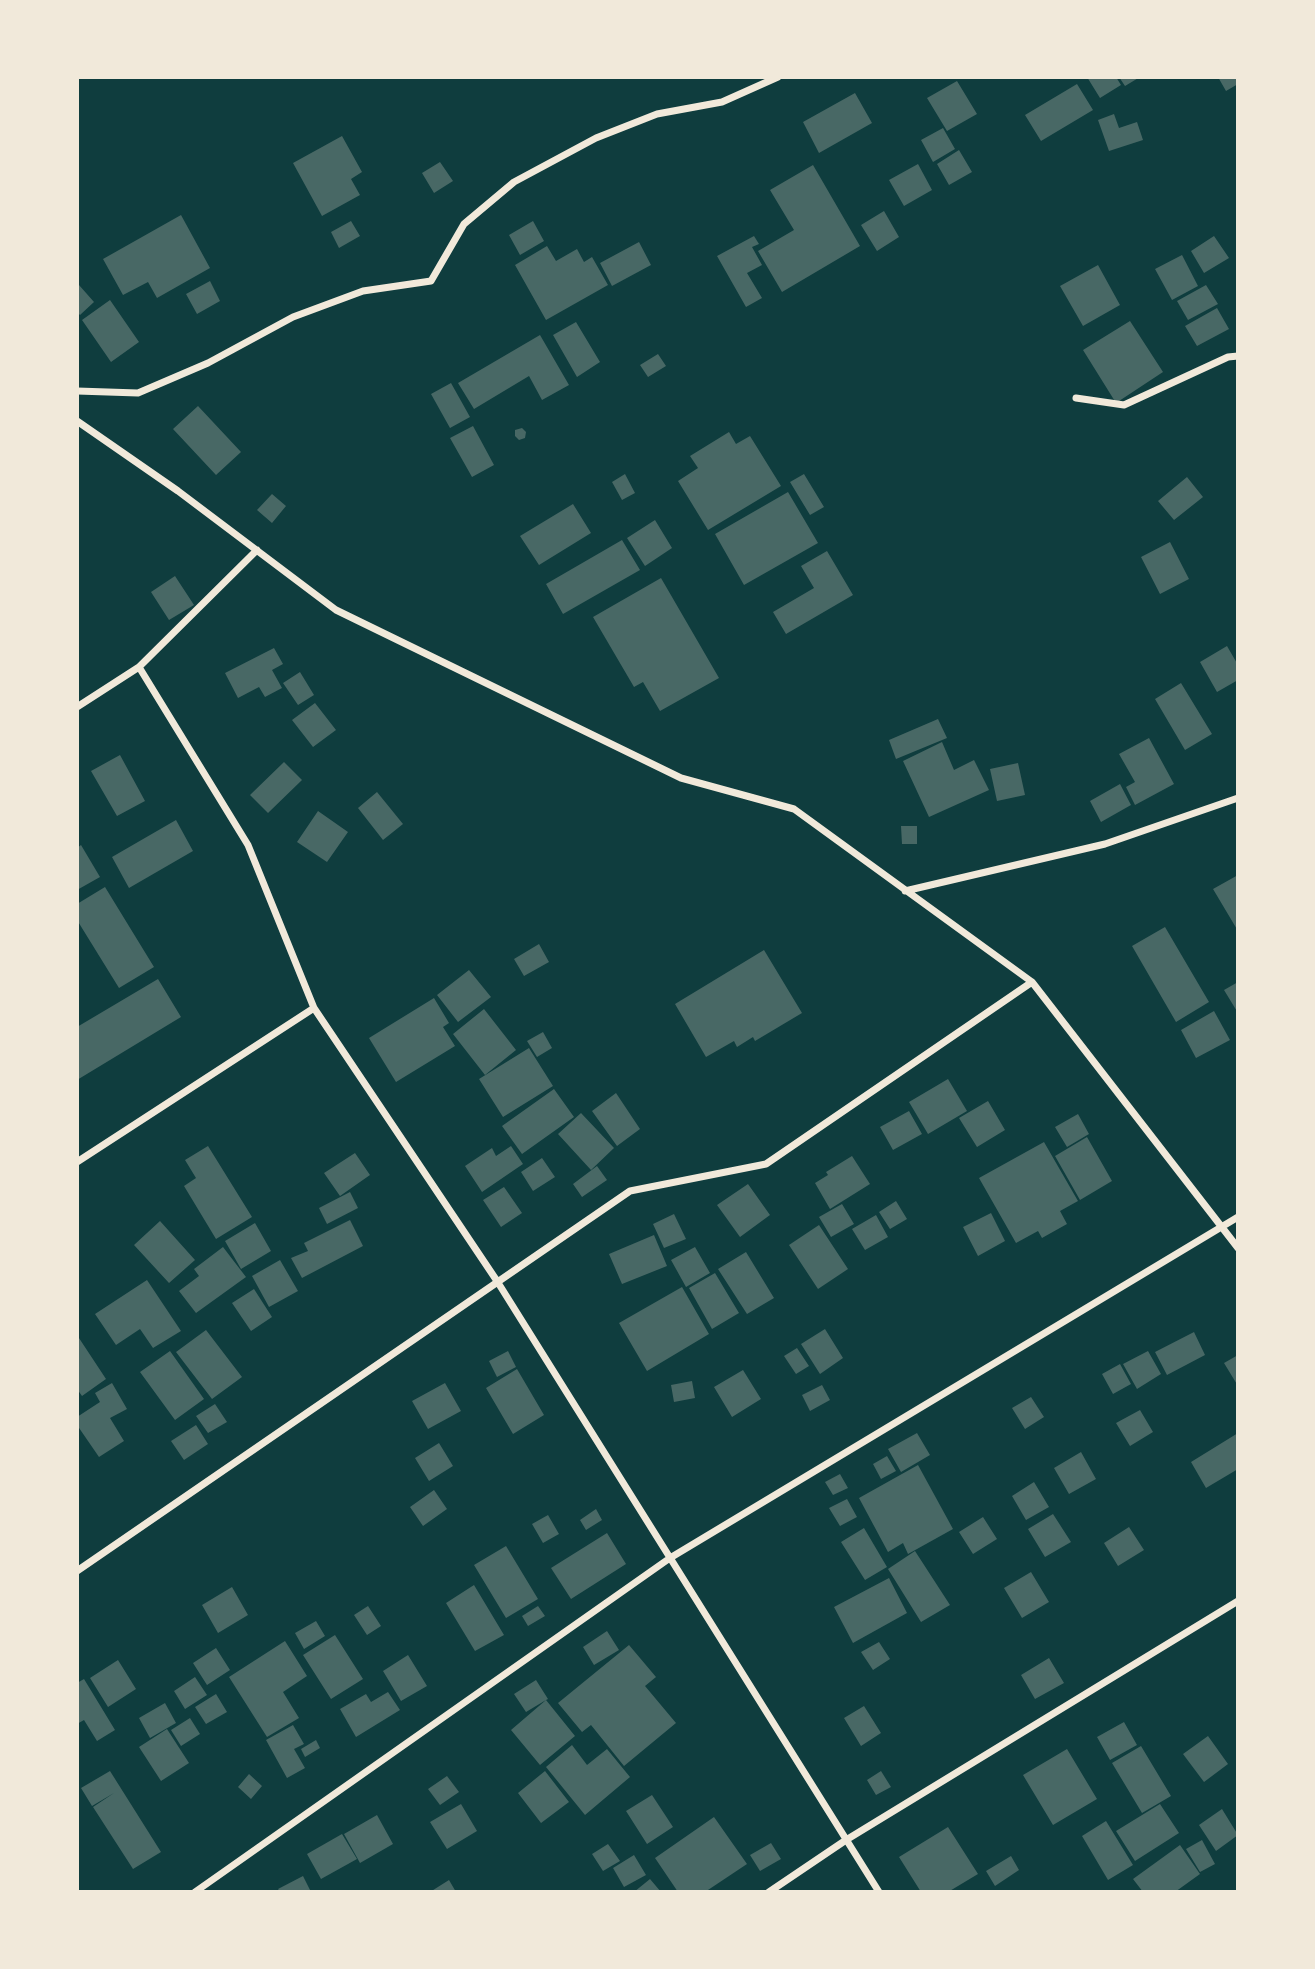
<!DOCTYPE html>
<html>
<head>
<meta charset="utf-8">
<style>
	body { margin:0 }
	#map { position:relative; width:1315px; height:1969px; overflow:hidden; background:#0f3d3e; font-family:"Work Sans",sans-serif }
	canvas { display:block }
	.frame { position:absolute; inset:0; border:79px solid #f1e9da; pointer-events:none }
</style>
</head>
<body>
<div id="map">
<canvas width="1315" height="1969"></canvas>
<div class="frame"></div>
</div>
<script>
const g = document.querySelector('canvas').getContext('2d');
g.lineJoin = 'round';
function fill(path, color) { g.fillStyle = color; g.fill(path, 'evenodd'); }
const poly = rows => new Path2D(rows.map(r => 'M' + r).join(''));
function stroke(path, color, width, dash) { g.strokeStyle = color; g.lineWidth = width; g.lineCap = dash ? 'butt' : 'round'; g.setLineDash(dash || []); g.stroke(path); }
fill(poly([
	[1087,77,1116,77,1121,85,1100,98],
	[1119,77,1140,77,1125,86],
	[1218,77,1238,77,1238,84,1226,91],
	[957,81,977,114,947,131,927,98],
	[1077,84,1093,110,1041,141,1025,115],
	[855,93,872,123,819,153,803,122],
	[1114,114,1119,128,1137,122,1143,140,1109,151,1098,120],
	[943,128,955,149,933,162,921,140],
	[342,136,362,172,351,179,360,195,322,216,293,163],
	[959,150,972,172,949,185,937,164],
	[440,162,453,181,434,193,422,173],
	[918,164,932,190,904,206,889,180],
	[813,165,860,246,782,292,758,251,794,230,770,190],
	[884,211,899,237,877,251,861,225],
	[181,215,210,268,157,298,148,282,123,295,103,259],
	[351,221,360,236,339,248,331,232],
	[533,221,544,241,520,255,509,235],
	[754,236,759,244,752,247,762,265,747,273,762,298,746,307,717,256],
	[1214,236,1229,258,1204,273,1191,251],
	[639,242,651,265,612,286,600,263],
	[547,246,556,261,577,249,584,262,592,257,608,285,546,320,515,265],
	[1182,255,1198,286,1172,300,1155,269],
	[1098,265,1120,305,1083,326,1060,286],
	[210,281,220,301,197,314,186,294],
	[79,285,94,302,80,315,77,312],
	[1206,285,1218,304,1188,320,1177,301],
	[110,300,139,342,111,362,82,320],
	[1217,308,1229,329,1197,346,1185,326],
	[1130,321,1163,372,1116,403,1083,350],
	[576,322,600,362,577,377,553,335],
	[540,335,569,385,542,400,529,376,474,409,458,383],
	[658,354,666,366,648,377,640,365],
	[451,383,470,417,450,428,431,394],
	[198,406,241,452,216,475,173,429],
	[473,426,494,465,472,477,450,438],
	[522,428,526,432,525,438,519,440,515,436,515,430],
	[729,432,736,444,750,436,781,486,708,530,678,481,698,468,690,456],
	[625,474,635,493,622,500,612,482],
	[804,474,824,507,810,515,790,482],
	[1187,477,1203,497,1174,520,1158,501],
	[788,492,818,543,744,585,715,534],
	[272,494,286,506,272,523,257,510],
	[573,504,591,533,539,565,520,536],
	[655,520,672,548,645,566,627,538],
	[622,540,640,570,563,614,546,584],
	[1170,542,1189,579,1160,594,1141,557],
	[827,551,853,595,786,634,773,612,814,588,801,566],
	[175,576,194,605,169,620,151,592],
	[661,578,719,678,660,711,643,682,634,687,593,617],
	[1227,646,1238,665,1238,680,1217,692,1200,662],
	[274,648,283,664,272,670,282,688,265,697,259,687,238,698,225,673],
	[300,672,314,695,298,705,283,683],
	[1181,683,1212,734,1185,750,1155,699],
	[315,703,336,730,313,747,292,720],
	[938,719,947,738,896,759,889,740],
	[1149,738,1174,784,1135,805,1126,787,1135,782,1119,754],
	[942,742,954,770,974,760,989,790,929,817,903,761],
	[120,755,145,801,117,816,91,771],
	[284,762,302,780,268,813,250,795],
	[1018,763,1025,795,997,801,990,769],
	[1120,784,1131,805,1101,822,1090,801],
	[377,792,403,824,383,840,358,808],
	[318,811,348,832,327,862,297,842],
	[176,820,193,851,129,888,112,857],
	[901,826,917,826,917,844,902,844],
	[81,845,100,877,77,890,77,848],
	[1238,875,1238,931,1213,889],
	[105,887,154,967,119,988,77,920,77,904],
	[1165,927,1209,1002,1176,1022,1132,946],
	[539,944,549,962,524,976,514,959],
	[764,950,802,1013,755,1041,753,1037,737,1047,734,1041,706,1057,675,1004],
	[469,970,491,997,458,1022,437,995],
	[158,979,181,1017,77,1080,77,1027],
	[1238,982,1238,1013,1224,990],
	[434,998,449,1023,443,1027,455,1046,396,1082,369,1038],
	[484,1009,516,1050,485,1075,453,1034],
	[1214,1011,1230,1040,1196,1058,1181,1030],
	[543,1032,552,1048,537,1057,527,1041],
	[529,1048,553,1086,503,1117,479,1079],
	[948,1079,967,1111,928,1134,909,1102],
	[554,1089,574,1117,522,1154,502,1126],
	[616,1093,640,1129,617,1146,592,1111],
	[988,1101,1005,1130,977,1147,959,1118],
	[909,1111,922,1134,893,1150,880,1127],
	[581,1113,614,1148,591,1170,558,1134],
	[1078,1114,1089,1134,1067,1147,1055,1127],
	[1087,1137,1112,1181,1080,1200,1055,1156],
	[1044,1142,1078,1201,1060,1211,1067,1224,1042,1238,1038,1231,1016,1243,979,1178],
	[208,1146,252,1217,216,1239,184,1186,196,1178,185,1160],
	[511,1146,523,1164,482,1192,465,1166,492,1148,496,1156],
	[355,1153,370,1175,340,1196,324,1173],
	[852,1156,870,1184,830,1209,815,1183,828,1175,826,1172],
	[542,1158,555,1177,533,1191,521,1172],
	[597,1166,607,1180,582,1197,573,1184],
	[748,1184,770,1215,740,1237,717,1205],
	[504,1187,522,1213,501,1227,483,1200],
	[350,1192,358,1208,327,1224,319,1208],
	[896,1201,907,1219,890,1229,879,1212],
	[842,1204,854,1224,831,1237,819,1217],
	[991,1213,1005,1241,978,1256,963,1227],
	[674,1214,686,1239,664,1248,653,1224],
	[876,1215,888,1237,865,1250,852,1229],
	[350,1220,363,1246,302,1278,291,1258,308,1251,304,1243],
	[160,1221,195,1260,169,1283,134,1245],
	[255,1223,271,1251,241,1269,225,1241],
	[819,1225,848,1269,818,1289,789,1245],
	[654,1235,667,1266,622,1284,609,1254],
	[223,1247,246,1277,196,1313,179,1291,199,1276,194,1269],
	[695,1247,710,1273,686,1287,671,1260],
	[746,1252,774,1298,747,1314,718,1269],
	[280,1260,298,1291,269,1307,252,1276],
	[715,1273,739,1313,712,1329,689,1288],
	[147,1280,181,1331,153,1348,140,1329,116,1345,95,1314],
	[682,1287,709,1334,647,1371,619,1323],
	[254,1289,272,1317,251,1331,232,1303],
	[825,1329,843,1358,820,1374,801,1344],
	[206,1330,242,1377,212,1399,176,1352],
	[1194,1332,1205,1355,1167,1375,1155,1352],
	[77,1335,106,1379,82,1396,77,1389],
	[797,1348,809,1366,796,1374,784,1356],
	[170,1351,204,1399,175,1420,140,1372],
	[508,1351,516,1367,497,1377,489,1361],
	[1148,1351,1161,1374,1137,1389,1123,1364],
	[1238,1355,1238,1386,1224,1363],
	[1120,1364,1131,1384,1113,1394,1102,1374],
	[517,1369,544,1415,513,1434,486,1388],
	[743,1370,761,1399,732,1417,714,1387],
	[692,1381,695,1398,674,1402,671,1385],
	[112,1383,127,1409,110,1418,124,1441,99,1457,77,1425,77,1417,100,1402,95,1393],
	[445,1383,461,1411,428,1429,412,1401],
	[822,1385,830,1400,810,1411,802,1395],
	[1031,1397,1044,1417,1025,1429,1012,1408],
	[215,1404,227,1422,208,1433,196,1416],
	[1140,1410,1153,1432,1130,1446,1116,1423],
	[196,1425,208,1444,184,1460,171,1441],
	[917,1433,930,1455,901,1472,888,1449],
	[1238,1433,1238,1469,1206,1488,1191,1462],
	[439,1443,453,1466,429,1481,415,1458],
	[1081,1452,1096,1479,1069,1494,1054,1468],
	[887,1456,896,1471,881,1479,873,1464],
	[918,1465,953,1529,908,1554,903,1543,888,1552,859,1498],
	[840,1474,848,1488,833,1495,825,1482],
	[1034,1482,1049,1507,1026,1520,1012,1496],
	[434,1490,447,1509,423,1526,410,1507],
	[847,1499,857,1517,840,1526,829,1508],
	[596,1509,602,1520,586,1530,580,1520],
	[1053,1514,1071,1542,1045,1557,1028,1529],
	[548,1515,559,1534,543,1543,532,1524],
	[983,1517,997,1539,973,1554,959,1532],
	[1129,1527,1144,1550,1118,1566,1104,1543],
	[864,1528,887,1567,865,1580,841,1542],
	[607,1533,626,1564,571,1599,551,1568],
	[506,1546,538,1599,506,1618,474,1565],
	[915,1551,950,1605,921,1622,888,1569],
	[1031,1572,1049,1602,1022,1618,1004,1588],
	[889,1578,907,1613,853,1643,834,1607],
	[474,1585,504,1635,475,1651,446,1603],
	[232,1587,248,1615,218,1633,202,1605],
	[368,1606,381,1626,367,1635,354,1615],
	[538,1606,545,1616,528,1626,522,1616],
	[316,1621,325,1636,304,1649,295,1633],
	[607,1631,619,1650,594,1665,583,1647],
	[335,1635,363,1679,331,1699,303,1655],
	[285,1641,307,1676,283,1692,299,1718,267,1737,229,1677],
	[879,1642,890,1659,873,1670,861,1652],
	[629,1645,656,1677,645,1686,676,1723,624,1766,591,1725,582,1732,558,1703],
	[216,1648,230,1670,207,1685,193,1663],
	[408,1655,427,1686,401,1701,383,1671],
	[1049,1658,1064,1683,1035,1699,1021,1675],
	[118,1660,136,1689,108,1707,90,1678],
	[195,1677,207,1695,185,1709,174,1691],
	[84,1679,115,1730,97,1741,84,1720,77,1724,77,1683],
	[536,1680,548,1699,546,1700,575,1736,540,1765,511,1730,546,1700,526,1712,514,1694],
	[388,1692,400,1710,356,1737,340,1709,366,1694,371,1702],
	[216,1694,227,1712,206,1724,195,1707],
	[165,1703,176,1723,150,1738,139,1718],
	[864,1706,881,1733,861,1746,844,1718],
	[190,1718,200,1734,181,1746,171,1730],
	[1124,1722,1137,1745,1110,1760,1097,1737],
	[293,1725,304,1744,294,1749,305,1768,287,1778,266,1740],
	[167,1729,189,1763,161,1781,139,1747],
	[1208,1736,1228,1764,1204,1782,1183,1754],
	[316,1740,320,1748,305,1757,301,1749],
	[572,1745,587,1765,607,1749,630,1777,585,1815,546,1767],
	[1141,1746,1171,1796,1142,1813,1112,1763],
	[1067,1749,1097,1799,1053,1825,1023,1775],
	[110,1771,161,1852,133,1869,93,1807,114,1793,92,1806,81,1788],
	[545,1771,569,1802,541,1823,518,1793],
	[881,1771,891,1787,876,1795,867,1780],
	[249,1774,262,1786,251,1799,238,1787],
	[447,1776,459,1792,440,1805,428,1789],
	[652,1795,673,1827,647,1844,626,1811],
	[461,1804,477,1831,447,1849,430,1822],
	[1160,1804,1179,1833,1135,1861,1116,1831],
	[1222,1809,1238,1835,1216,1851,1199,1825],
	[377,1815,393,1844,360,1863,344,1834],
	[714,1817,747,1864,705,1892,678,1892,655,1858],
	[1106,1821,1133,1865,1108,1880,1082,1836],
	[948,1827,978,1874,948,1892,921,1892,899,1857],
	[342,1834,357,1859,321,1879,307,1854],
	[1202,1840,1215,1864,1200,1872,1186,1849],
	[771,1843,781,1859,760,1871,750,1855],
	[608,1844,620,1861,603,1871,592,1854],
	[1180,1845,1200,1874,1175,1892,1143,1892,1133,1879],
	[634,1855,646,1875,624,1887,613,1868],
	[1011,1856,1019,1870,995,1886,986,1871],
	[303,1876,311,1892,280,1892,278,1889],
	[650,1879,661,1892,634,1892],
	[449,1880,456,1892,430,1892]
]), '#486865');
stroke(poly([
	[77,391,138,393,208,363,293,317,363,291,431,281,464,224,514,182,596,138,657,114,722,102,778,77],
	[1076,398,1124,405,1228,357,1238,356],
	[77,421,178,491,336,610,681,778,794,809,1032,982,1238,1248],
	[139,667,248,845,314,1008,497,1281,879,1892],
	[77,707,139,667,257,550],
	[905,891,1105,844,1238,798],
	[77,1162,314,1008],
	[77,1571,630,1191,766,1164,1032,982],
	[195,1892,670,1558,1238,1217],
	[769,1892,846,1840,1238,1601]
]), '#f1e9da', 7);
</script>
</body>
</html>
